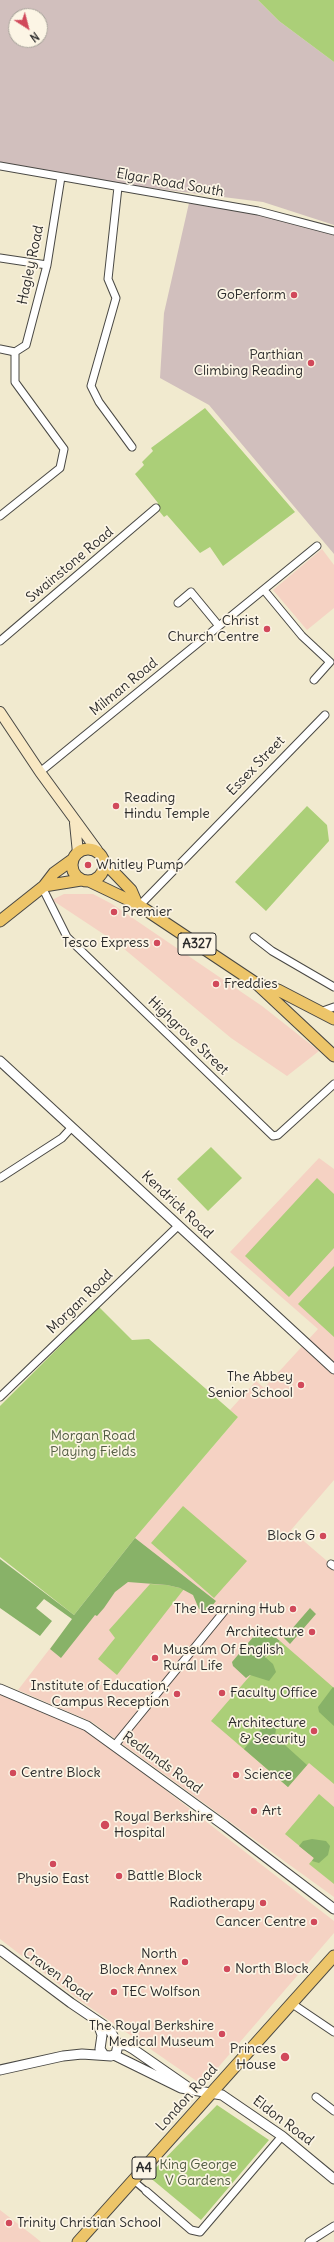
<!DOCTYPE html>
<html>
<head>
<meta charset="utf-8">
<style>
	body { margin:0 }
	#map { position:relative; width:334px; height:2242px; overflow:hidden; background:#f1eacf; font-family:Delius,sans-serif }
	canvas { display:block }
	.north { position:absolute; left:8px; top:8px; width:40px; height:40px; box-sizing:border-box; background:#fcf5e5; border:1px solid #a8a49b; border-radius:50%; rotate:144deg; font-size:11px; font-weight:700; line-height:16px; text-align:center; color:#2b2b2b }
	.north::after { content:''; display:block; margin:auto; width:14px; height:18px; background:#d1495b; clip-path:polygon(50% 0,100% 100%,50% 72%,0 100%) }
</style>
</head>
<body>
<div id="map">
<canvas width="334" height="2242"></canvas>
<div class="north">N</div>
</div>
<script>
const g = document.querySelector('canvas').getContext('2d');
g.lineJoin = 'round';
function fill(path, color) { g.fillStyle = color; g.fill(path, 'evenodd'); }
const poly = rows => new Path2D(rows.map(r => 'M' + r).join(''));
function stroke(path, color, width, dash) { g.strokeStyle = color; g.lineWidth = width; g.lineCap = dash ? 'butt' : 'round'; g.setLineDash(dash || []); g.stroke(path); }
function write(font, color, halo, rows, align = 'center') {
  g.font = font + ' Delius,sans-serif'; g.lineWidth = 3.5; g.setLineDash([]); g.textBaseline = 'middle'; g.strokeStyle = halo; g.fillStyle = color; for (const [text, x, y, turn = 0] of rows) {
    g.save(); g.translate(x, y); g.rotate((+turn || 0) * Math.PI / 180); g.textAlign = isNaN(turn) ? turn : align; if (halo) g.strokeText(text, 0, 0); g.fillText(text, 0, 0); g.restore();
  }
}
fill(poly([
	[322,549,334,565,334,608,307,630,273,590],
	[64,894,93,894,112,904,262,1006,319,1051,287,1076,231,1038,117,943,52,900],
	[319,1158,334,1169,334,1480,291,1530,334,1567,334,1897,92,1722,18,1690,135,1538,238,1417,230,1410,256,1381,264,1388,318,1329,230,1252],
	[0,1693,87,1729,334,1921,334,1933,209,2078,198,2082,78,1999,0,1939],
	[0,2210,35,2237,41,2242,0,2242]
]), '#f5d2c3');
fill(poly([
	[0,0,258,0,279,21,334,62,334,225,263,202,119,184,0,162],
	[16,16,40,16,40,40,16,40],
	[189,203,263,213,334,232,334,554,209,405,160,378,164,313]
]), '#d1bfbd');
fill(poly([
	[258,0,334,0,334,62,279,21],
	[205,408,295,512,223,566,210,547,200,553,167,515,164,517,155,506,158,503,135,474,144,465,142,462,153,451,151,448],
	[307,806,327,825,329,841,266,911,235,882],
	[211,1147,242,1178,208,1211,177,1179],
	[317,1178,334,1194,334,1248,289,1297,245,1256],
	[334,1266,334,1337,298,1304],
	[99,1307,132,1340,149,1339,238,1417,135,1538,74,1615,0,1557,0,1406],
	[183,1506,247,1561,214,1598,151,1543],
	[150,1584,167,1585,184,1589,117,1675,98,1659,115,1638,109,1630],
	[280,1641,334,1688,334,1784,309,1763,288,1787,211,1721],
	[319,1794,334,1807,334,1884,309,1864,314,1858,285,1834],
	[217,2105,269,2140,201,2220,148,2176]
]), '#abcf78');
fill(poly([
	[135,1538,216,1601,208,1611,199,1609,193,1595,180,1588,167,1585,128,1582,115,1592,104,1608,97,1616,95,1615,61,1658,50,1649,72,1619,44,1599,36,1608,52,1621,40,1636,0,1608,0,1559,74,1615],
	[310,1608,316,1614,290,1644,284,1638],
	[264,1628,280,1641,265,1657,273,1664,276,1672,269,1681,250,1675,246,1678,233,1666,232,1662,259,1630],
	[333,1687,334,1688,334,1726,319,1712,318,1707],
	[273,1725,276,1729,275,1736,307,1765,288,1787,244,1749,260,1730],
	[312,1839,326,1841,330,1846,328,1855,319,1863,312,1861,314,1858,299,1846,303,1841]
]), '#88b268');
const pedestrian = poly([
	[133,2180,146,2191]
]);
const minor = poly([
	[0,166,258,211,334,231],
	[118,187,108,279,116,298,91,386,99,402,132,447],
	[0,258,47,265],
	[0,349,15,352],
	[15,352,26,345,47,265,61,177],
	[0,516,60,468,64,449,15,382,15,352],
	[264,590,302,636,330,662,314,680],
	[178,603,191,592,219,626],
	[0,641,156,508],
	[40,772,317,546],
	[42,887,67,937,273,1136,278,1135,334,1084],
	[140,905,325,715],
	[254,937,272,951,334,987],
	[320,1012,334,1007],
	[0,1178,62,1138,72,1127],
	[0,1397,178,1226],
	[331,1564,334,1566],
	[115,1745,226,1609],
	[291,2003,334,2032],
	[316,2097,334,2111],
	[146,2191,191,2230,200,2232,282,2136],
	[309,2242,334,2226]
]);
const tertiary = poly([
	[0,1061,334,1369],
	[0,1689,87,1726,225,1826,334,1909],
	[0,1950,71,2003,105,2026,111,2032,118,2045,116,2054,111,2056,82,2054,63,2056,0,2070],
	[97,2021,102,2035,100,2049,104,2055],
	[118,2045,126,2045,133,2049,192,2090],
	[114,2055,181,2088,222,2095,282,2136,334,2179]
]);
const secondary = poly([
	[0,712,40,772,97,850],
	[75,823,78,853]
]);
const primary = poly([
	'72 865a16 16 0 1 1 32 0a16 16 0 1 1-32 0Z',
	[105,863,131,890,137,904],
	[89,881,137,904,257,984,334,1056],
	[44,886,81,880],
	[0,921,44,886,54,873,72,860],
	[260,985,278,990,334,1019],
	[78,2242,334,1956]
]);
stroke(pedestrian, '#494844', 8);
stroke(minor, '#494844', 9);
stroke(tertiary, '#494844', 11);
stroke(secondary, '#494844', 12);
stroke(primary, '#494844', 13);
stroke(pedestrian, '#fff', 5.5);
stroke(minor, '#fff', 7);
stroke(tertiary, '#fff', 9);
stroke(secondary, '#f8e8c3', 10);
stroke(primary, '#edc569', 11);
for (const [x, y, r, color] of [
	[294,295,4,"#d1495b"],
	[311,363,4,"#d1495b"],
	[267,629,4,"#d1495b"],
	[116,806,4,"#d1495b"],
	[88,865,4,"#d1495b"],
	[114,912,4,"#d1495b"],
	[157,943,4,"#d1495b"],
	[216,984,4,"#d1495b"],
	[301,1385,4,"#d1495b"],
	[323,1536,4,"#d1495b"],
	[293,1609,4,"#d1495b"],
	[312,1632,4,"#d1495b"],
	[155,1658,4,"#d1495b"],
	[222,1693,4,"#d1495b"],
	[177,1694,4,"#d1495b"],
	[314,1731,4,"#d1495b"],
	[13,1773,4,"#d1495b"],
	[236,1775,4,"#d1495b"],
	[254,1811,4,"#d1495b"],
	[105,1825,5,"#d1495b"],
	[53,1864,4,"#d1495b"],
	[119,1876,4,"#d1495b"],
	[263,1903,4,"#d1495b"],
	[314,1922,4,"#d1495b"],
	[185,1962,4,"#d1495b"],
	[227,1969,4,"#d1495b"],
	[114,1992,4,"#d1495b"],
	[222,2034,4,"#d1495b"],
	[285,2057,5,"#d1495b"],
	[9,2223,4,"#d1495b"]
]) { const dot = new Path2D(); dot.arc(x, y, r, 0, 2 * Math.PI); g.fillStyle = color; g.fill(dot); stroke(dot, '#fcf5e5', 1.5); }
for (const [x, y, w] of [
	[197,944,38],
	[144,2168,24]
]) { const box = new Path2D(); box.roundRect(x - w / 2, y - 11, w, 22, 3); g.fillStyle = '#fcf5e5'; g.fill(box); stroke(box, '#2b2b2b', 1); }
write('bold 13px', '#2b2b2b', null, [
	["A327",197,944],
	["A4",144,2168]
]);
write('14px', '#2b2b2b', '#fcf5e5', [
	["Elgar Road South",170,183,10],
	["Hagley Road",31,265,-78],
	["Swainstone Road",70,565,-40],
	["Milman Road",124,687,-39],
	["Essex Street",256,766,-46],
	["Highgrove Street",188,1036,44],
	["Kendrick Road",177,1205,43],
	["Morgan Road",80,1302,-44],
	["Redlands Road",162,1763,36],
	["Craven Road",57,1975,36],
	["London Road",187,2098,-48],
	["Eldon Road",283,2121,37]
]);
write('14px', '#2b2b2b', '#fcf5e5', [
	["GoPerform",286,295],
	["Parthian",303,355],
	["Climbing Reading",303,371],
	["Christ",259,621],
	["Church Centre",259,637],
	["Reading",124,798,"left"],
	["Hindu Temple",124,814,"left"],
	["Whitley Pump",96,865,"left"],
	["Premier",122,912,"left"],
	["Tesco Express",149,943],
	["Freddies",224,984,"left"],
	["The Abbey",293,1377],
	["Senior School",293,1393],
	["Block G",315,1536],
	["The Learning Hub",285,1609],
	["Architecture",304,1632],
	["Museum Of English",163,1650,"left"],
	["Rural Life",163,1666,"left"],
	["Institute of Education,",169,1686],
	["Campus Reception",169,1702],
	["Faculty Office",230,1693,"left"],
	["Architecture",306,1723],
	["& Security",306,1739],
	["Centre Block",21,1773,"left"],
	["Science",244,1775,"left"],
	["Art",262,1811,"left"],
	["Royal Berkshire",114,1817,"left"],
	["Hospital",114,1833,"left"],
	["Battle Block",127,1876,"left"],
	["Physio East",53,1879,"center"],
	["Radiotherapy",255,1903],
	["Cancer Centre",306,1922],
	["North",177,1954],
	["Block Annex",177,1970],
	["North Block",235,1969,"left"],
	["TEC Wolfson",122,1992,"left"],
	["The Royal Berkshire",214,2026],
	["Medical Museum",214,2042],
	["Princes",276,2049],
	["House",276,2065],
	["Trinity Christian School",17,2223,"left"]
], 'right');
write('14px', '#515c42', '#fcf5e5', [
	["Morgan Road",93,1436],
	["Playing Fields",93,1452],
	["King George",198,2165],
	["V Gardens",198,2181]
]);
</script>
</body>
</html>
